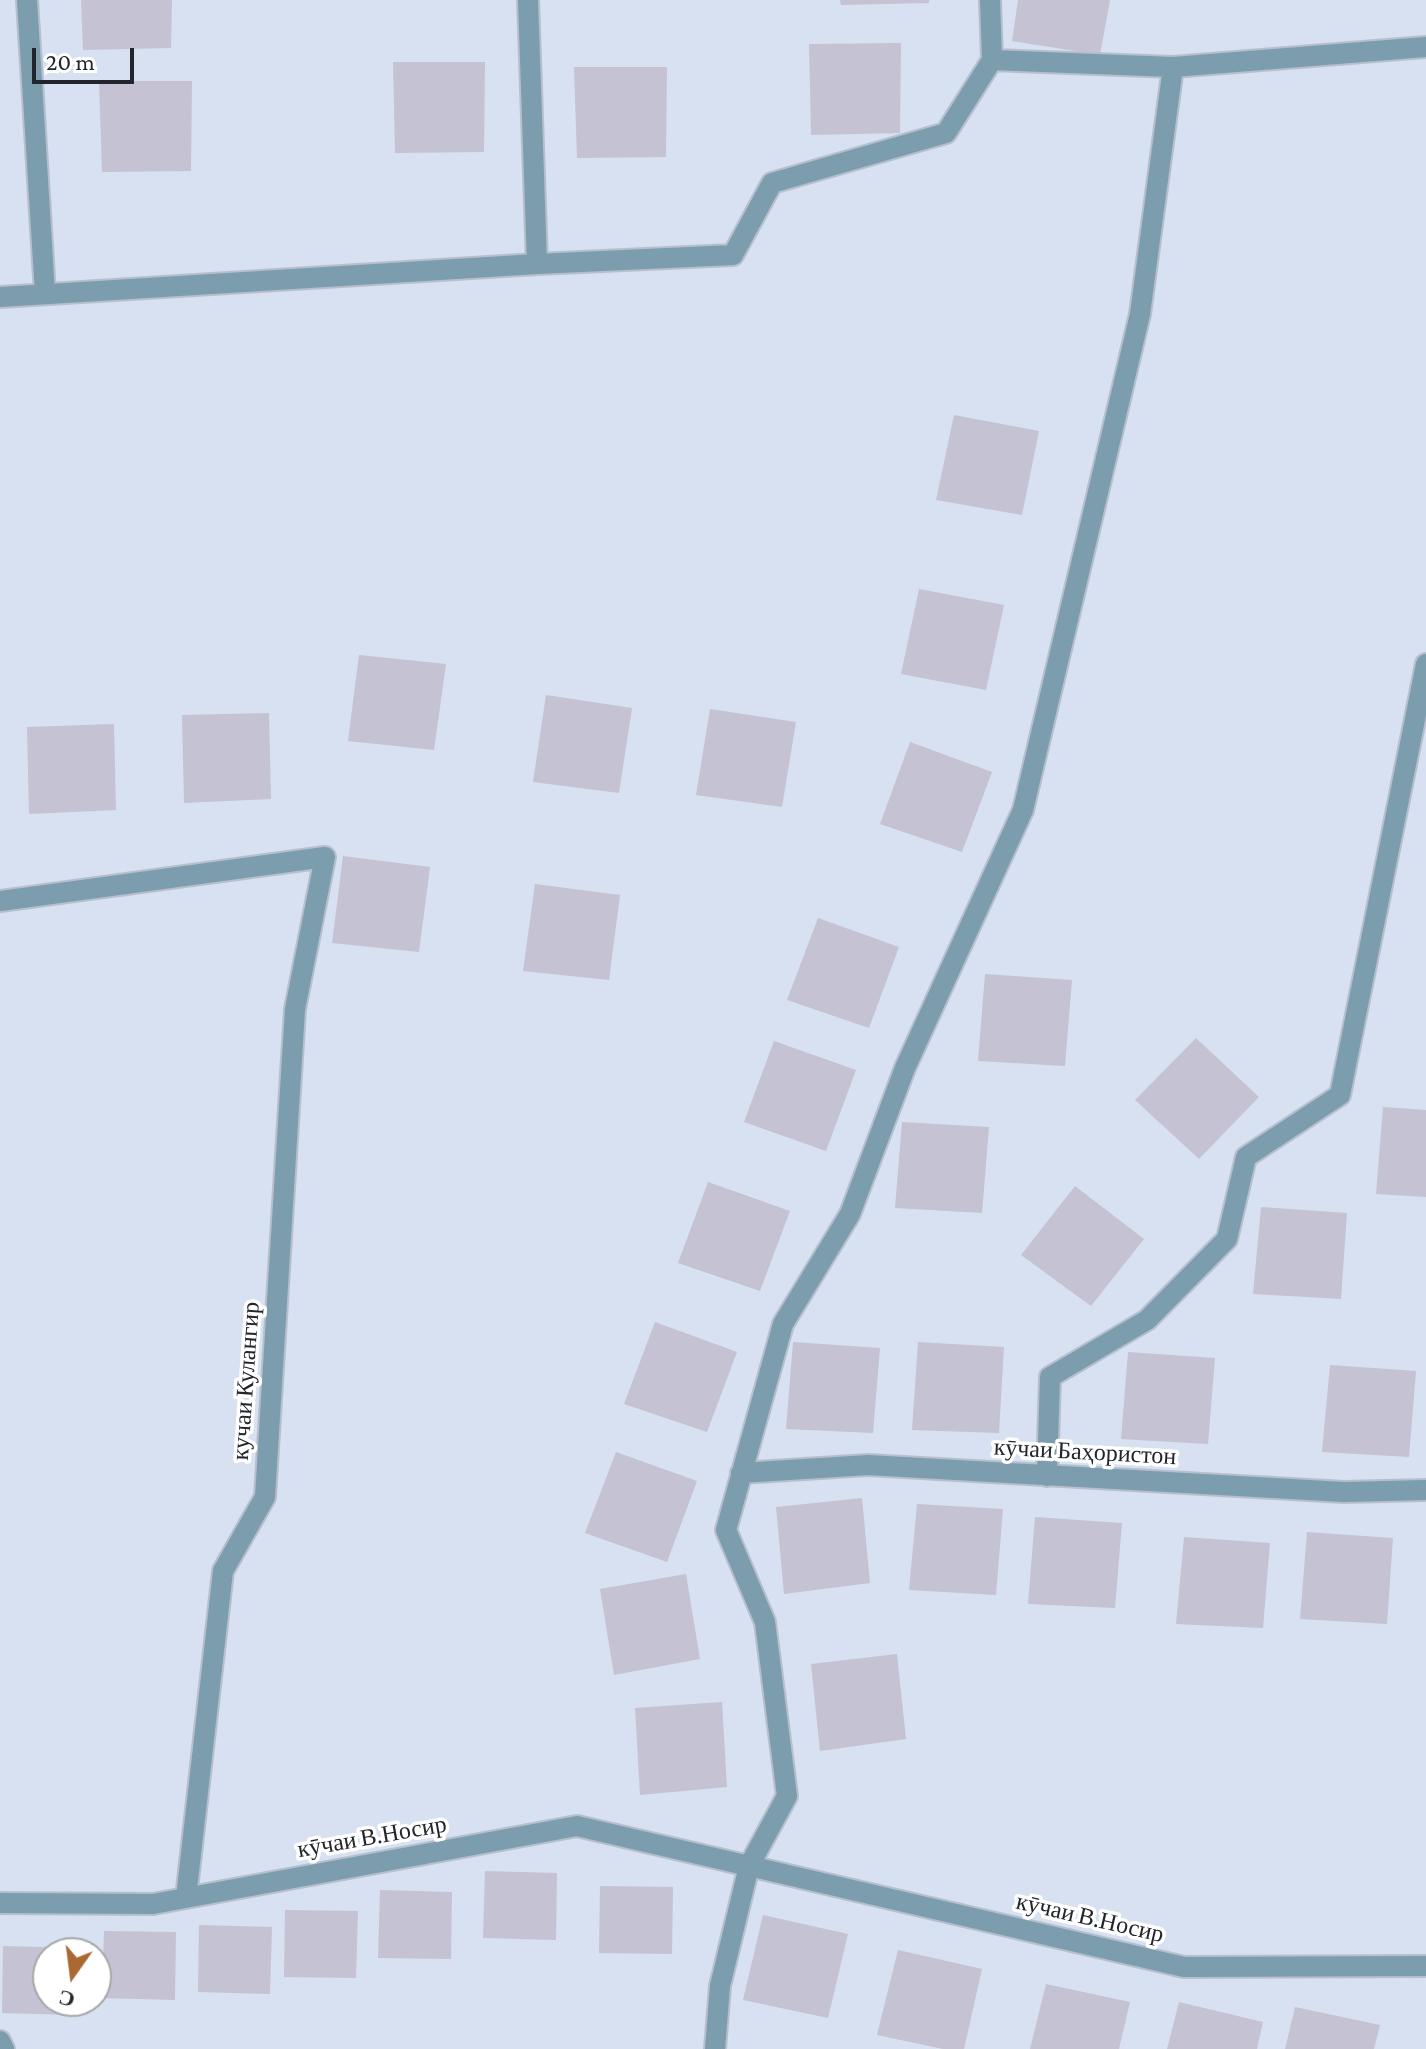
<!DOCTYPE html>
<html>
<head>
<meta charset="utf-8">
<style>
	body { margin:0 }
	#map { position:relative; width:1426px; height:2049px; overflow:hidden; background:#d7e1f1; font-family:"Crimson Pro",serif }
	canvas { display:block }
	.north { position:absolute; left:32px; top:1937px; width:80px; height:80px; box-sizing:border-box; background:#fff; border:2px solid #a7a8aa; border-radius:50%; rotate:194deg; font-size:22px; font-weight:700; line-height:32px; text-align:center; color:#22252b }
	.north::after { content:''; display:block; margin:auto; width:28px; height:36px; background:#aa6933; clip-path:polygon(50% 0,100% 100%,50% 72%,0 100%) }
	.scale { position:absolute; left:32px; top:48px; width:102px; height:36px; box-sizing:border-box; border:4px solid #22252b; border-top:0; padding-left:10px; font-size:24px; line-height:28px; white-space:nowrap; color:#22252b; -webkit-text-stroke:6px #fff; paint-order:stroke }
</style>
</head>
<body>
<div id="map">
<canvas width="1426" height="2049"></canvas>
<div class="north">С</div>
<div class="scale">20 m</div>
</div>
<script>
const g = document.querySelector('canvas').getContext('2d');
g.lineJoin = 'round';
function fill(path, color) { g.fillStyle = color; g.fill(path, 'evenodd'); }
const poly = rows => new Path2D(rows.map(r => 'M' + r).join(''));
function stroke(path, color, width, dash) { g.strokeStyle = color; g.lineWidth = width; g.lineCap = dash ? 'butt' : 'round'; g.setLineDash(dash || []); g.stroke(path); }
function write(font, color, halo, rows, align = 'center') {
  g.font = font + ' "Crimson Pro",serif'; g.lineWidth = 7; g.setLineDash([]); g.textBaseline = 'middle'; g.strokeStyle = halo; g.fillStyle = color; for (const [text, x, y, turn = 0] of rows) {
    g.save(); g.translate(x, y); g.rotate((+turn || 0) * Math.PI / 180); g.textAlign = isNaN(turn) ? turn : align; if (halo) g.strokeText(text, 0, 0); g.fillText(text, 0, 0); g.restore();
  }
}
fill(poly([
	[81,0,172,0,171,48,83,50],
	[840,0,929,0,929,3,841,5],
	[1018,0,1110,0,1100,55,1012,41],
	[901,43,900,133,811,135,809,44],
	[393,62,485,62,484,152,395,153],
	[574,67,667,67,666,157,577,158],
	[99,81,192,81,191,171,102,172],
	[954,415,1039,431,1022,515,936,500],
	[919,589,1004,605,986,690,901,674],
	[359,655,446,664,434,750,348,741],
	[546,695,632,708,619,793,533,782],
	[710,709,796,722,782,807,696,795],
	[269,713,271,799,184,803,182,715],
	[114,724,116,810,29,814,27,727],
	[910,742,992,772,962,852,880,824],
	[343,856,430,867,419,952,332,943],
	[535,884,620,895,609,980,523,971],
	[818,918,899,947,869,1028,787,1000],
	[985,974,1072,980,1065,1066,978,1061],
	[1196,1038,1259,1097,1199,1159,1135,1100],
	[774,1041,856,1070,826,1151,744,1122],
	[1383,1107,1426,1110,1426,1197,1376,1194],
	[902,1122,989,1127,982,1213,895,1208],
	[708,1182,790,1211,760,1291,678,1263],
	[1075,1186,1144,1239,1091,1306,1021,1255],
	[1261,1207,1347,1213,1341,1299,1253,1294],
	[655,1322,737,1352,707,1432,624,1404],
	[793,1342,880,1348,873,1433,786,1429],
	[918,1342,1004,1347,999,1433,912,1430],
	[1128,1352,1215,1358,1208,1444,1121,1439],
	[1330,1365,1416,1371,1409,1457,1322,1452],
	[616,1452,697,1481,667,1562,585,1533],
	[862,1498,870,1583,784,1594,776,1507],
	[917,1504,1003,1509,996,1595,909,1590],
	[1035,1517,1122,1523,1115,1608,1028,1604],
	[1307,1532,1393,1538,1387,1624,1300,1619],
	[1184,1537,1270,1543,1263,1628,1176,1624],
	[686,1574,700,1659,614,1675,600,1589],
	[897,1654,906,1739,820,1751,811,1664],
	[722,1702,727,1787,640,1795,635,1708],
	[485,1871,557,1873,556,1940,483,1938],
	[600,1886,673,1887,672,1954,599,1953],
	[380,1890,452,1892,451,1959,378,1958],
	[285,1910,358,1911,356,1978,284,1977],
	[763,1915,848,1934,828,2018,743,2000],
	[199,1925,272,1927,270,1994,198,1992],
	[104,1931,176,1932,175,2000,102,1998],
	[3,1946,76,1948,76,1953,48,1953,48,2001,75,2001,75,2015,2,2013],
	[898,1950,982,1969,964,2049,943,2049,877,2035],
	[1046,1984,1130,2002,1119,2049,1030,2049],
	[1179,2002,1263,2022,1257,2049,1167,2049],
	[1295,2007,1380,2025,1374,2049,1285,2049]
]), '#c4c2d3');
const street = poly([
	[27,0,45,294],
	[528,0,537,264],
	[990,0,992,60],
	[992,60,1173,67,1426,47],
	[0,297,537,264,733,255,772,183,946,133,992,60],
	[0,901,325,857,295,1009,265,1497,223,1571,186,1898],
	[741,1473,868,1465,1344,1492,1426,1490],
	[1047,1476,1050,1377,1147,1320,1227,1239,1246,1157,1340,1095,1426,664],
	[0,1903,153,1904,577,1826,1184,1967,1426,1966],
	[0,2041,4,2049],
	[715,2049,720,1986,749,1866,787,1796,765,1622,726,1530,783,1324,850,1214,905,1068,1023,810,1140,314,1173,67]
]);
stroke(street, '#b6bfcd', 24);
stroke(street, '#7b9dad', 20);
write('24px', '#22252b', '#fff', [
	["кучаи Кулангир",246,1381,-86],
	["кӯчаи Баҳористон",1085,1452,3],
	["кӯчаи В.Носир",372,1837,-10],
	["кӯчаи В.Носир",1090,1918,13]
]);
</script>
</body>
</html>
